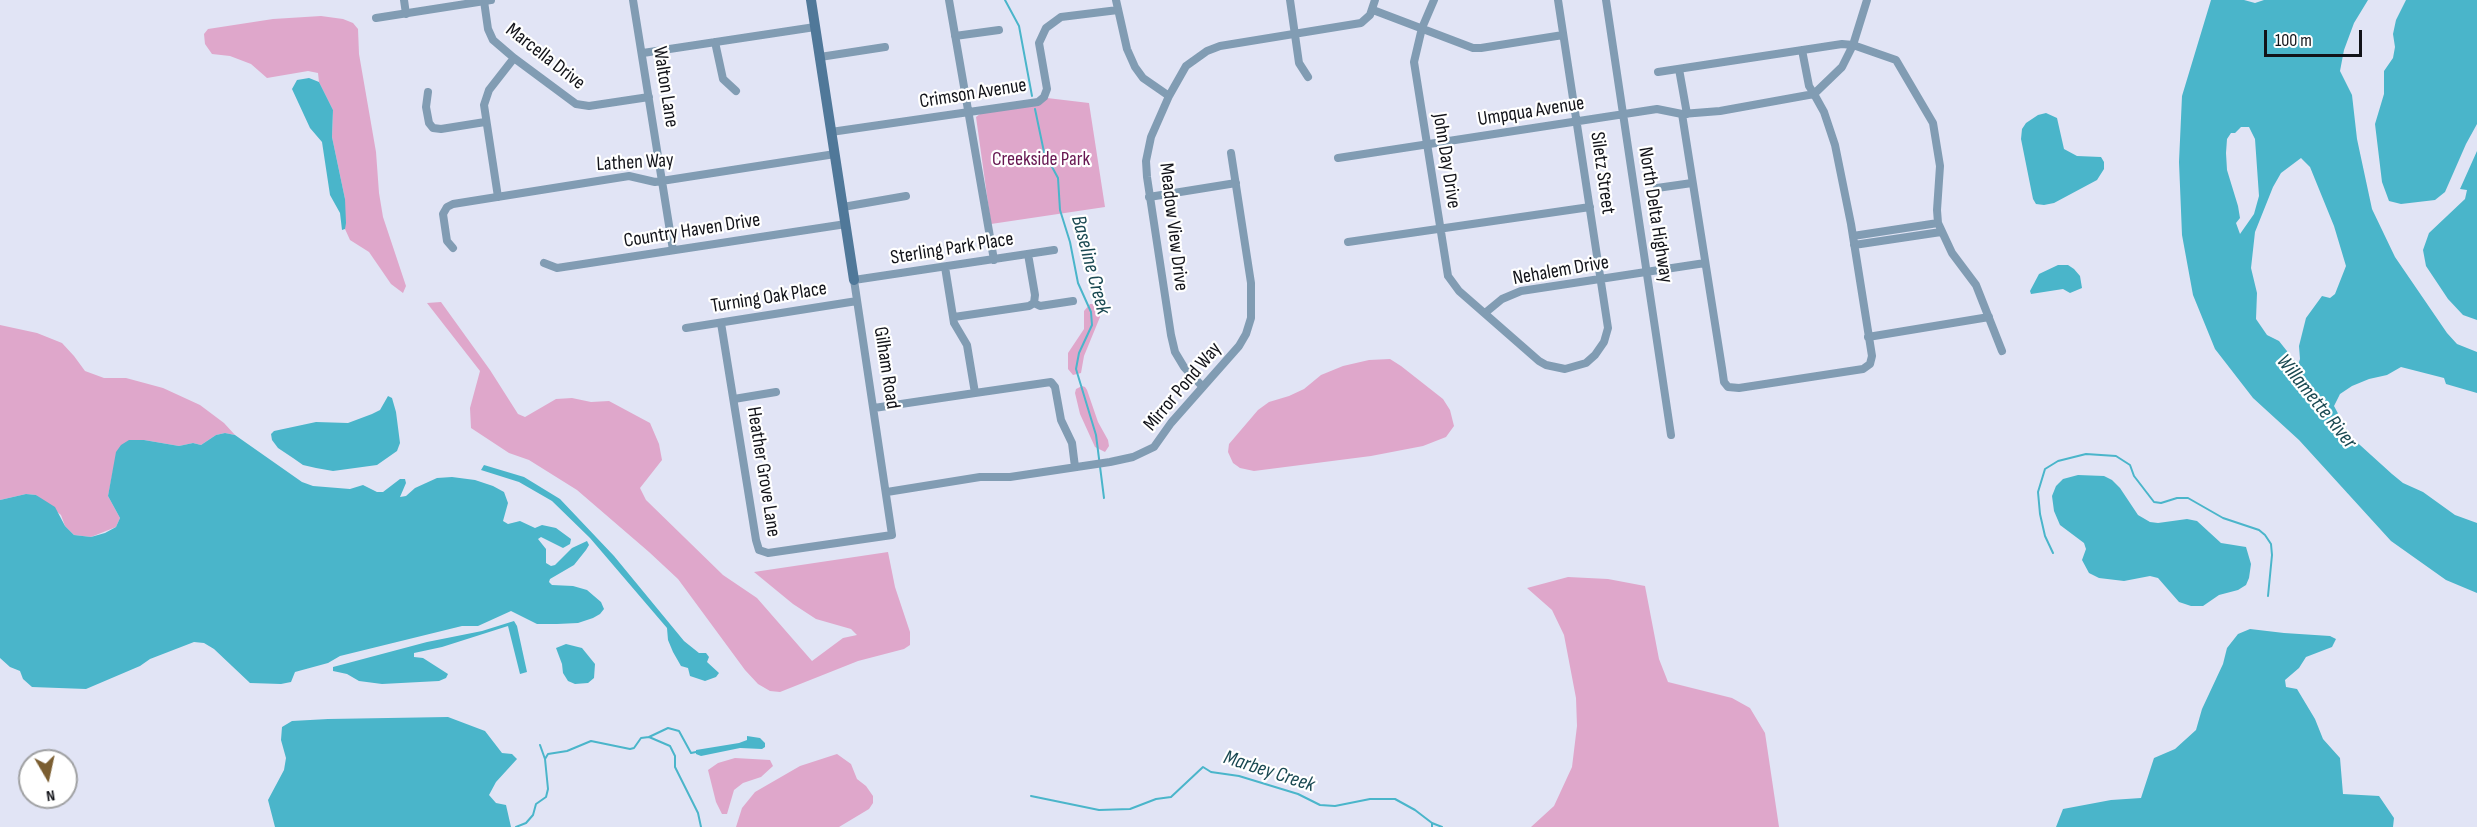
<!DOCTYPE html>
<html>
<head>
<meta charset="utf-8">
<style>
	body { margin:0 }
	#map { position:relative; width:2477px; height:827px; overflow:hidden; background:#e1e4f5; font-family:"Sofia Sans Condensed",sans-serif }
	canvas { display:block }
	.north { position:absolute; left:18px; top:749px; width:60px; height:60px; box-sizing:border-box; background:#fff; border:2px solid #a0a1a3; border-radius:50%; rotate:171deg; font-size:16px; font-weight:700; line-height:24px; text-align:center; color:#121319 }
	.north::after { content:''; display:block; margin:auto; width:21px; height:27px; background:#7b5e31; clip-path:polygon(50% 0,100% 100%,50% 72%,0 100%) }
	.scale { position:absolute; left:2264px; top:30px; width:98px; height:27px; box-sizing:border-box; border:3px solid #121319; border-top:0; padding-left:8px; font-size:18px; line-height:21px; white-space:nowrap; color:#121319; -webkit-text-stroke:4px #fff; paint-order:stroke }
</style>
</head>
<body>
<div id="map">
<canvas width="2477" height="827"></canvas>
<div class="north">N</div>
<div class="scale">100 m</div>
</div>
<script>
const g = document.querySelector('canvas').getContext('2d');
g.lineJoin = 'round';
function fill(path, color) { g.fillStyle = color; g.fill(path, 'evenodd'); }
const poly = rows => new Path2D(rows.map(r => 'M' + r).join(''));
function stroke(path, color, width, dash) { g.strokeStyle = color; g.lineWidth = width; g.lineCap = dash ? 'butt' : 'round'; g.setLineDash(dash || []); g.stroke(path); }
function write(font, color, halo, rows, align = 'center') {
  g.font = font + ' "Sofia Sans Condensed",sans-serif'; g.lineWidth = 4.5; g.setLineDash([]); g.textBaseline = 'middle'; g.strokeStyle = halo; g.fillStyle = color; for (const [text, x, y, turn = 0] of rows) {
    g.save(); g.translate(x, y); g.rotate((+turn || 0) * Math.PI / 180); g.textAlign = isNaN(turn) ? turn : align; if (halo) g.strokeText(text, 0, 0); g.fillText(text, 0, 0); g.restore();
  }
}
fill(poly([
	[321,16,343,19,353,23,358,29,359,54,376,152,379,193,383,217,406,286,403,293,391,284,369,252,350,240,345,229,345,199,332,137,333,110,319,82,318,73,308,71,267,78,251,64,230,56,212,54,205,44,204,34,208,29,273,19],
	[1047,98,1089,103,1105,207,991,224,976,117,980,114],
	[441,302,490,370,518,414,525,417,556,399,572,398,591,402,609,401,650,423,659,444,662,460,640,488,646,500,723,575,757,598,812,661,843,638,857,635,851,629,816,619,793,604,754,572,888,552,895,587,910,632,910,645,904,649,858,661,780,692,770,691,758,684,745,670,678,579,649,552,577,490,529,460,509,453,471,428,470,408,480,371,427,303],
	[1090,304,1096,304,1100,317,1084,356,1081,373,1073,375,1068,369,1068,353,1084,329,1084,311],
	[0,325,37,333,62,343,74,356,85,371,104,378,126,378,163,388,200,405,224,423,235,435,225,433,216,435,201,445,193,443,179,446,144,440,113,471,108,496,120,518,116,527,91,537,74,535,65,526,61,515,36,495,26,494,0,500],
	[1390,359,1401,366,1443,399,1450,410,1454,426,1446,437,1423,446,1371,456,1254,471,1240,468,1233,463,1228,452,1229,444,1258,410,1269,402,1289,396,1304,389,1321,375,1343,366,1369,360],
	[1082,386,1085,387,1087,390,1098,422,1108,440,1109,446,1105,452,1095,447,1080,414,1075,393,1076,389],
	[1568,577,1608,579,1645,586,1659,659,1668,682,1732,698,1750,708,1765,733,1779,827,1531,827,1554,806,1572,767,1577,726,1576,698,1564,635,1552,610,1527,588],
	[837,754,851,764,857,779,866,786,873,796,873,803,869,809,839,827,736,827,742,808,755,792,800,766],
	[735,758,770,760,773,766,761,777,743,783,734,790,727,814,722,814,716,802,708,770,718,763]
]), '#dfa7cb');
fill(poly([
	[2211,0,2244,0,2255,3,2264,0,2368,0,2354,23,2344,50,2340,71,2352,95,2357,139,2372,209,2395,257,2447,333,2457,344,2477,352,2477,393,2446,384,2444,378,2401,367,2387,375,2369,379,2352,386,2340,394,2334,406,2350,436,2392,474,2403,483,2423,492,2455,515,2477,523,2477,593,2446,580,2391,541,2299,440,2253,398,2215,349,2193,295,2182,235,2179,162,2182,96],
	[2241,127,2249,127,2255,139,2259,196,2254,214,2240,234,2236,223,2240,218,2238,206,2227,170,2226,153,2227,139,2231,133,2235,133],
	[2301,158,2310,167,2334,226,2346,266,2335,294,2330,298,2322,296,2306,318,2299,346,2300,359,2298,365,2279,341,2267,335,2256,319,2257,293,2251,268,2255,232,2273,187,2281,173],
	[2406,0,2477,0,2477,124,2466,144,2445,192,2435,200,2401,204,2389,201,2382,182,2375,124,2384,94,2384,71,2393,58,2395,47,2393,34,2396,20],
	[309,78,319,82,333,110,332,137,345,199,346,223,345,229,342,230,340,213,330,195,322,142,310,128,292,89,297,80],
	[2046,113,2057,118,2064,149,2077,156,2101,157,2104,162,2104,169,2097,180,2054,203,2044,205,2036,204,2033,199,2021,139,2022,129,2026,123,2038,115],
	[2477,151,2477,320,2463,315,2448,299,2426,266,2423,250,2429,233,2465,199,2467,190,2460,189],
	[2058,265,2068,265,2074,269,2080,276,2082,288,2070,293,2063,289,2031,294,2030,291,2039,274],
	[388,396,392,398,396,412,400,443,397,451,377,465,333,471,316,468,303,465,293,458,278,448,272,440,271,434,274,431,316,422,348,423,372,414,380,410],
	[225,433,235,435,302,482,313,486,350,489,363,485,377,492,383,492,400,479,405,479,406,483,400,497,406,496,415,488,437,478,452,477,475,480,493,486,504,492,508,503,503,521,508,524,520,521,535,528,542,525,556,528,571,539,570,544,563,548,541,537,538,539,546,549,546,563,551,566,555,565,572,548,587,541,589,545,586,550,574,565,550,579,549,582,552,585,573,586,587,590,601,602,604,609,600,614,593,618,578,623,557,624,537,624,511,611,478,626,462,626,340,656,328,663,295,672,291,682,281,684,250,683,214,649,204,643,194,642,150,659,140,666,86,689,32,687,23,679,20,671,10,667,0,658,0,500,26,494,36,495,55,507,65,526,74,535,91,537,105,533,116,527,120,518,108,496,116,452,121,445,129,440,144,440,179,446,193,443,201,445,216,435],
	[484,465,524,477,560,499,614,556,684,641,699,653,706,653,709,657,707,662,719,673,716,677,705,681,690,676,688,668,681,666,673,652,668,640,667,628,590,538,552,501,519,482,481,470],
	[2078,475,2104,476,2112,480,2120,488,2138,515,2150,522,2158,523,2187,519,2197,521,2221,543,2246,547,2251,564,2249,578,2246,585,2238,590,2219,595,2203,606,2191,606,2179,602,2158,578,2150,576,2124,581,2099,578,2089,573,2082,560,2086,549,2084,543,2060,525,2054,511,2052,496,2056,486,2063,479],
	[514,621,517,626,527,672,520,674,508,626,442,647,414,653,414,657,423,658,448,674,446,678,439,681,382,684,359,681,347,674,333,671,333,667,427,642,482,631],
	[2250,629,2284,633,2330,636,2336,639,2332,647,2306,657,2299,668,2285,680,2286,687,2297,689,2315,719,2323,739,2340,758,2343,794,2379,796,2394,818,2393,827,2056,827,2063,809,2111,800,2141,798,2154,758,2175,749,2196,730,2202,709,2223,664,2227,648,2238,634],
	[566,644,582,648,595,664,594,678,588,683,575,684,568,681,563,673,562,664,556,648],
	[448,717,485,731,502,753,512,754,517,759,496,782,489,795,496,803,506,805,511,827,275,827,268,800,284,770,286,758,281,740,282,727,292,721,328,719],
	[747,736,760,738,765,743,765,747,762,749,740,748,701,756,696,754,696,750,739,743,747,740]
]), '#4ab5ca');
stroke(poly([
	[1005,0,1019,26,1032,96],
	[1035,109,1044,152,1058,178,1060,210,1070,242,1078,283,1091,312,1092,325,1079,353,1076,369,1096,435,1104,498],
	[2053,553,2045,536,2040,514,2038,492,2045,469,2058,461,2086,454,2116,456,2130,465,2134,476,2154,502,2161,503,2177,498,2188,498,2223,518,2259,530,2265,535,2271,544,2272,555,2268,596],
	[649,737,668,728,679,731,691,753,696,752],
	[540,745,545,759],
	[1031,796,1099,810,1130,809,1156,799,1171,797,1203,767,1211,772,1239,776,1298,794,1320,805,1335,806,1370,799,1395,799,1415,810,1432,823],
	[516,827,526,823,533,815,536,804,546,797,548,789,545,759,548,754,567,751,591,741,630,749,634,748,641,738,649,737,670,746,675,756,675,767,698,813,701,827],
	[1432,827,1432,823,1442,827]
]), '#4ab5ca', 2);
stroke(poly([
	[404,0,406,14],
	[633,0,673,250],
	[949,0,994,260],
	[1116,0,1127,49,1135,67,1143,78,1169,96],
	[1290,0,1299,63,1308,77],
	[1434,0,1422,28,1414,62,1448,276,1459,291,1539,361,1546,365,1565,369,1586,363,1595,355,1604,342,1608,328,1558,0],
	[1606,0,1671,435],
	[484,1,488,29,493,40,514,58,576,104,589,106,649,97],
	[1373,10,1473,48,1481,48,1563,35],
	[376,18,491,0],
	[955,36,999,30],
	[715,42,723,79,736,91],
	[1802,50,1809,86,1814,94,1842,67,1853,45,1867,0],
	[643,53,815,27],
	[820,57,885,47],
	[1679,69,1687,114],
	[1658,72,1842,44,1853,45,1896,60,1933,123,1940,166,1937,210,1938,223,1952,253,1976,285,2002,351],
	[428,92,426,107,429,123,433,128,441,129,485,122],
	[831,132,1038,102,1044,97,1047,89,1039,43,1046,28,1061,17,1118,10],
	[1338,158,1657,109,1682,114,1720,111,1814,94,1824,112,1835,145,1851,224,1872,356,1870,364,1863,369,1739,388,1728,387,1724,382,1722,368,1682,114],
	[1657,188,1692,183],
	[498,197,484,105,489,90,514,58],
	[1149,197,1236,183],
	[843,207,906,196],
	[1853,236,1938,223],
	[1348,242,1590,207],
	[1854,245,1941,232],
	[453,248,447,241,443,214,447,207,453,204,629,176,655,182,835,154],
	[1028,254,1035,295,1034,303],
	[544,263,557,268,846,224],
	[945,267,954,323,967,345,975,393,1051,382,1055,387,1061,420,1072,443,1075,467],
	[1485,313,1502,299,1521,291,1705,263],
	[954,317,1029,306,1034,303,1040,306,1073,301],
	[721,323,756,540,759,550,768,553,892,535,854,280,1054,250],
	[686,328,857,301],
	[1868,337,1989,317],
	[1202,386,1184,367,1175,352,1171,335,1147,177,1146,161,1151,137,1169,96,1186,66,1207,51,1220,46,1361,23,1370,15,1375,0],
	[734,399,776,392],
	[874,408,975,393],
	[887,492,980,477,1010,477,1110,462,1133,457,1154,447,1171,423,1239,346,1246,334,1251,318,1251,283,1231,153]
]), '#819cb3', 8);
stroke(poly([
	[811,0,854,280]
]), '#507899', 10);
write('20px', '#121319', '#fff', [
	["Marcella Drive",545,57,38],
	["Walton Lane",665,87,81],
	["Crimson Avenue",973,94,-9],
	["Umpqua Avenue",1531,112,-9],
	["John Day Drive",1446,161,81],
	["Lathen Way",635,163,-3],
	["Siletz Street",1602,173,82],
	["North Delta Highway",1655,215,81],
	["Meadow View Drive",1173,227,83],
	["Country Haven Drive",692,231,-9],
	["Sterling Park Place",952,249,-9],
	["Nehalem Drive",1561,271,-10],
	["Turning Oak Place",769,298,-9],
	["Gilham Road",886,368,81],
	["Mirror Pond Way",1183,387,-50],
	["Heather Grove Lane",763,472,81]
]);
write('20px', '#661651', '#fff', [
	["Creekside Park",1041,160]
]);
write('italic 21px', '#1a4952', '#fff', [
	["Baseline Creek",1090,265,75],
	["Willamette River",2316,402,51],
	["Marbey Creek",1269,772,18]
]);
</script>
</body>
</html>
